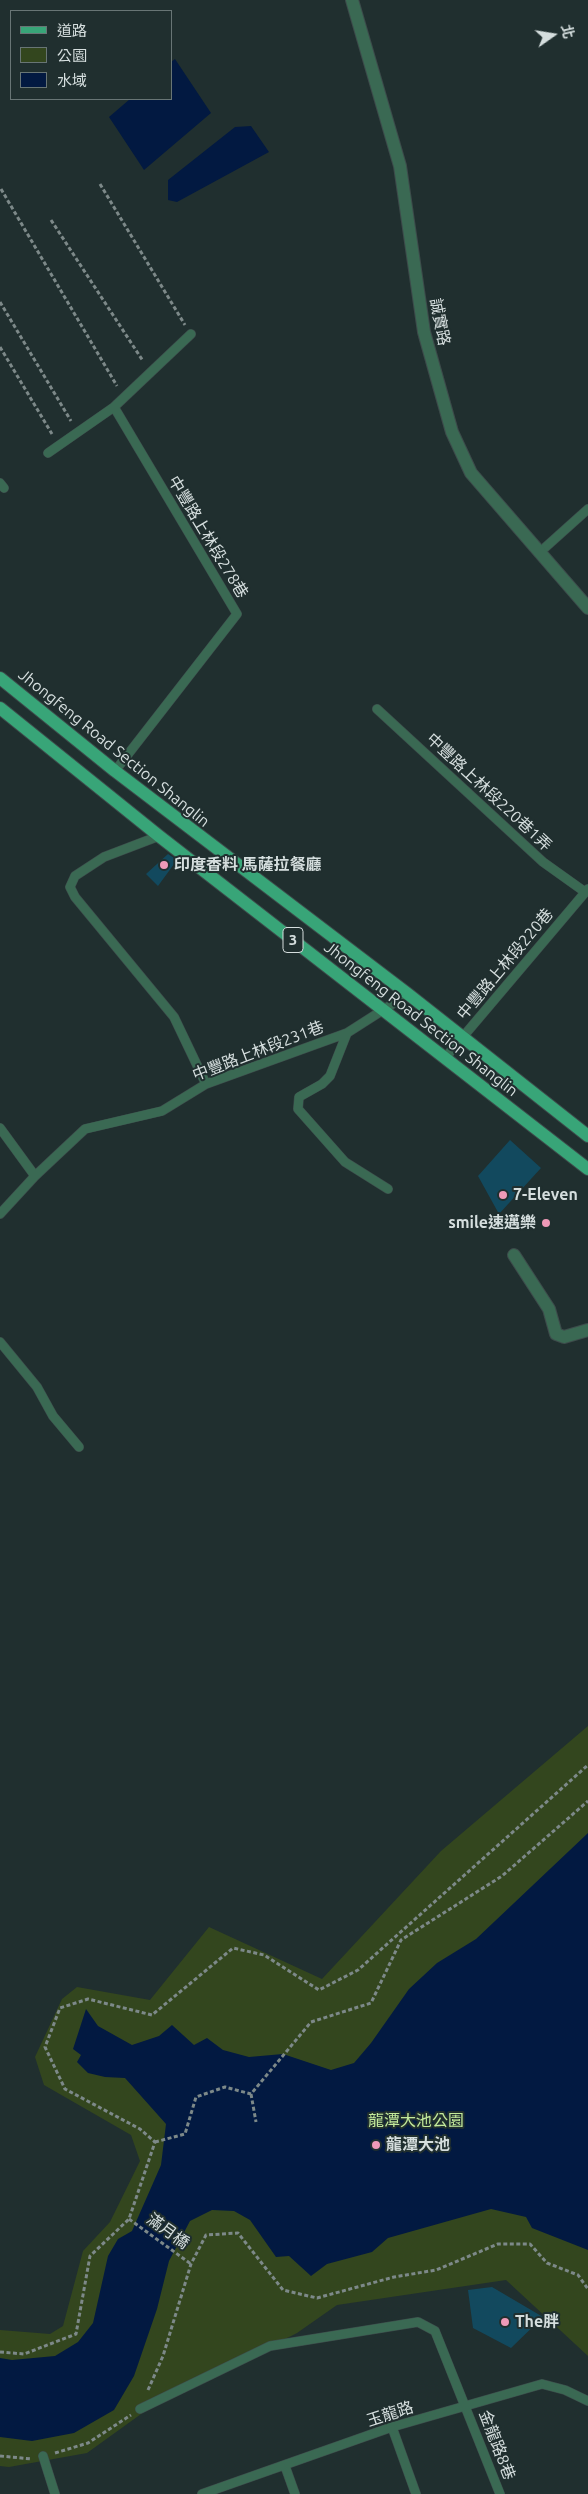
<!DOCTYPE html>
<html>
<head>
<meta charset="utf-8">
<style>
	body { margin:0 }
	#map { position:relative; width:588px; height:2494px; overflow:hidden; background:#202f2f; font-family:Ubuntu,"Noto Sans TC",sans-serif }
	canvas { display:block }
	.legend { position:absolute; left:10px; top:10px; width:162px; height:90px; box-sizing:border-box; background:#202f2f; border:1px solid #687575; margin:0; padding:6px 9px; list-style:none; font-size:15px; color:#d5dede }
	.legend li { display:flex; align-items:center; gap:10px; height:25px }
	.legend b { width:25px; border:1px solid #687575 }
	.north { position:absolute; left:528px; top:10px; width:50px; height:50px; -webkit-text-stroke:4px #202f2f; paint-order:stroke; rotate:77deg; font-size:14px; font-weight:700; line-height:20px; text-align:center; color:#d5dede }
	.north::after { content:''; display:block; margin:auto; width:18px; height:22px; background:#d5dede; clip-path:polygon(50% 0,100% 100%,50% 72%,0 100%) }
</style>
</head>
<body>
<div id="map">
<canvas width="588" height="2494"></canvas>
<ul class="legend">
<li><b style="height:6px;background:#38a578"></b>道路</li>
<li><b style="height:14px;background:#33461e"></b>公園</li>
<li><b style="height:14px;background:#021941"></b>水域</li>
</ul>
<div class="north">北</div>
</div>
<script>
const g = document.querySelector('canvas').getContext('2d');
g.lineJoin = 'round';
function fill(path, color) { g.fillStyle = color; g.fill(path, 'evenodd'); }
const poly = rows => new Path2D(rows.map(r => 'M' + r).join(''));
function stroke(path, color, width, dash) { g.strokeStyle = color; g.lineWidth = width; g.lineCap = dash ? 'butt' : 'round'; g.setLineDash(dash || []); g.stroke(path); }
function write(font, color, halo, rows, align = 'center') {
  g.font = font + ' Ubuntu,"Noto Sans TC",sans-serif'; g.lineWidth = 4; g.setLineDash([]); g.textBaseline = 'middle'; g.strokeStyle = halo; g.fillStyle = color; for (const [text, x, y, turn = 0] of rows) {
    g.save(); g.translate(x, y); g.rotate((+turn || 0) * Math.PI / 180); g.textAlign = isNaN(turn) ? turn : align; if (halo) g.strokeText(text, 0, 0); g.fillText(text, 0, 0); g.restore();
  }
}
fill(poly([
	[588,1726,588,2356,506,2280,337,2305,297,2333,148,2409,87,2453,9,2467,0,2466,0,2330,50,2334,63,2326,83,2251,110,2222,140,2161,131,2135,44,2085,35,2057,62,1999,77,1987,150,2000,209,1927,322,1979,441,1851]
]), '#33461e');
fill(poly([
	[175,59,211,113,144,170,109,117,130,99,171,99,171,62],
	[251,126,269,152,177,202,168,200,168,180,235,127],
	[588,1833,588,2250,532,2228,526,2217,491,2209,388,2238,372,2252,327,2264,311,2276,289,2256,276,2257,250,2220,234,2211,212,2210,190,2221,169,2261,157,2309,134,2376,114,2410,74,2433,32,2441,0,2437,0,2358,12,2360,55,2356,78,2342,93,2323,108,2256,118,2239,132,2231,161,2165,166,2124,125,2078,105,2077,88,2073,77,2062,81,2055,73,2049,86,2009,98,2026,132,2045,159,2036,172,2025,194,2045,207,2038,223,2050,249,2057,283,2054,331,2070,354,2063,371,2043,409,1989,437,1963,476,1939]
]), '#021941');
fill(poly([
	[168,854,177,860,158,886,146,874],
	[510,1140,541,1168,499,1214,478,1176],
	[492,2287,543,2317,511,2348,473,2328,468,2290]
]), '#12495e');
const service = poly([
	[114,407,237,614,115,771],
	[48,453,114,407,191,334],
	[0,483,4,488],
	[539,553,588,509],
	[377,709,543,862,585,892],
	[159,836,104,857,75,876,70,887,75,897,174,1017,206,1084],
	[347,1033,330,1076,322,1084,299,1097,298,1109,345,1162,388,1189],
	[445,1058,588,889],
	[0,1128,35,1176],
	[0,1214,35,1176,85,1129,162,1111,206,1084,347,1033,408,994],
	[0,1342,37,1387,53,1416,79,1447],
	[140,2409,270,2346,418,2322,435,2331,500,2494],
	[392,2427,416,2494],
	[43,2456,55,2494],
	[285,2466,295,2494],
	[202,2494,392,2427,542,2384,565,2390,588,2401]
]);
const minor = poly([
	[352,0,400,166,424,332,452,432,471,473,588,608],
	[514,1255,549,1309,556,1334,564,1337,588,1330]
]);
const primary = poly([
	[0,678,115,771,408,994,588,1136],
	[0,708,159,836,588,1169]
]);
stroke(service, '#3d4b4b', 10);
stroke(minor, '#3d4b4b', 14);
stroke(primary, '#3d4b4b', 14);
stroke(poly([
	[100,184,185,325],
	[1,189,117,386],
	[51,220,143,361],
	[0,302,71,421],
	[0,347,52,434],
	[251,2094,256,2122],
	[155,2142,185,2134,196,2097,225,2087,251,2094,311,2022,371,2003,401,1940,502,1876,588,1801],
	[129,2219,191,2264],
	[0,2352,24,2354,76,2334,90,2256,129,2219,155,2142,140,2129,65,2089,45,2047,60,2008,88,1999,152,2015,233,1948,264,1955,319,1990,358,1970,588,1765],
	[148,2390,163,2356,191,2264,206,2235,238,2233,283,2290,317,2298,394,2277,436,2270,498,2244,530,2244,547,2263,578,2275,588,2289],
	[55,2453,88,2443,131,2415],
	[0,2456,32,2459]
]), '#7d8989', 3, [4, 2.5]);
stroke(service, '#3a6953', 9);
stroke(minor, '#3a6953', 12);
stroke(primary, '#38a578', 12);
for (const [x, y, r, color] of [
	[164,865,5,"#ef9ab8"],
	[503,1195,5,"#ef9ab8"],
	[546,1223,5,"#ef9ab8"],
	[376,2145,5,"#ef9ab8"],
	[505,2322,5,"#ef9ab8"]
]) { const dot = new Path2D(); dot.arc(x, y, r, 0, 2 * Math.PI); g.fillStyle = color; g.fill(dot); stroke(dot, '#202f2f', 2); }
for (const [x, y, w] of [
	[293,940,20]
]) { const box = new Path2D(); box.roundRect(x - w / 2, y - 12.5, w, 25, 4); g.fillStyle = '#202f2f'; g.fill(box); stroke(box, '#d5dede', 1); }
write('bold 15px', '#d5dede', null, [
	["3",293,940]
]);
write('16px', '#d5dede', '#202f2f', [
	["誠實路",440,322,79],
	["中豐路上林段278巷",208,537,59],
	["Jhongfeng Road Section Shanglin",114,748,39],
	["中豐路上林段220巷1弄",489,792,43],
	["中豐路上林段220巷",505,964,-50],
	["Jhongfeng Road Section Shanglin",421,1019,38],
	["中豐路上林段231巷",258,1051,-21],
	["滿月橋",168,2231,36],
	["玉龍路",390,2414,-18],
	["金龍路8巷",497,2445,69]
]);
write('bold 16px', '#d5dede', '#202f2f', [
	["印度香料 馬薩拉餐廳",174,865],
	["7-Eleven",513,1195],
	["smile速邁樂",536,1223,"right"],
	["龍潭大池",386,2145],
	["The胖",515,2322]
], 'left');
write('16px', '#c3ea9b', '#202f2f', [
	["龍潭大池公園",416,2121]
]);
</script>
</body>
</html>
